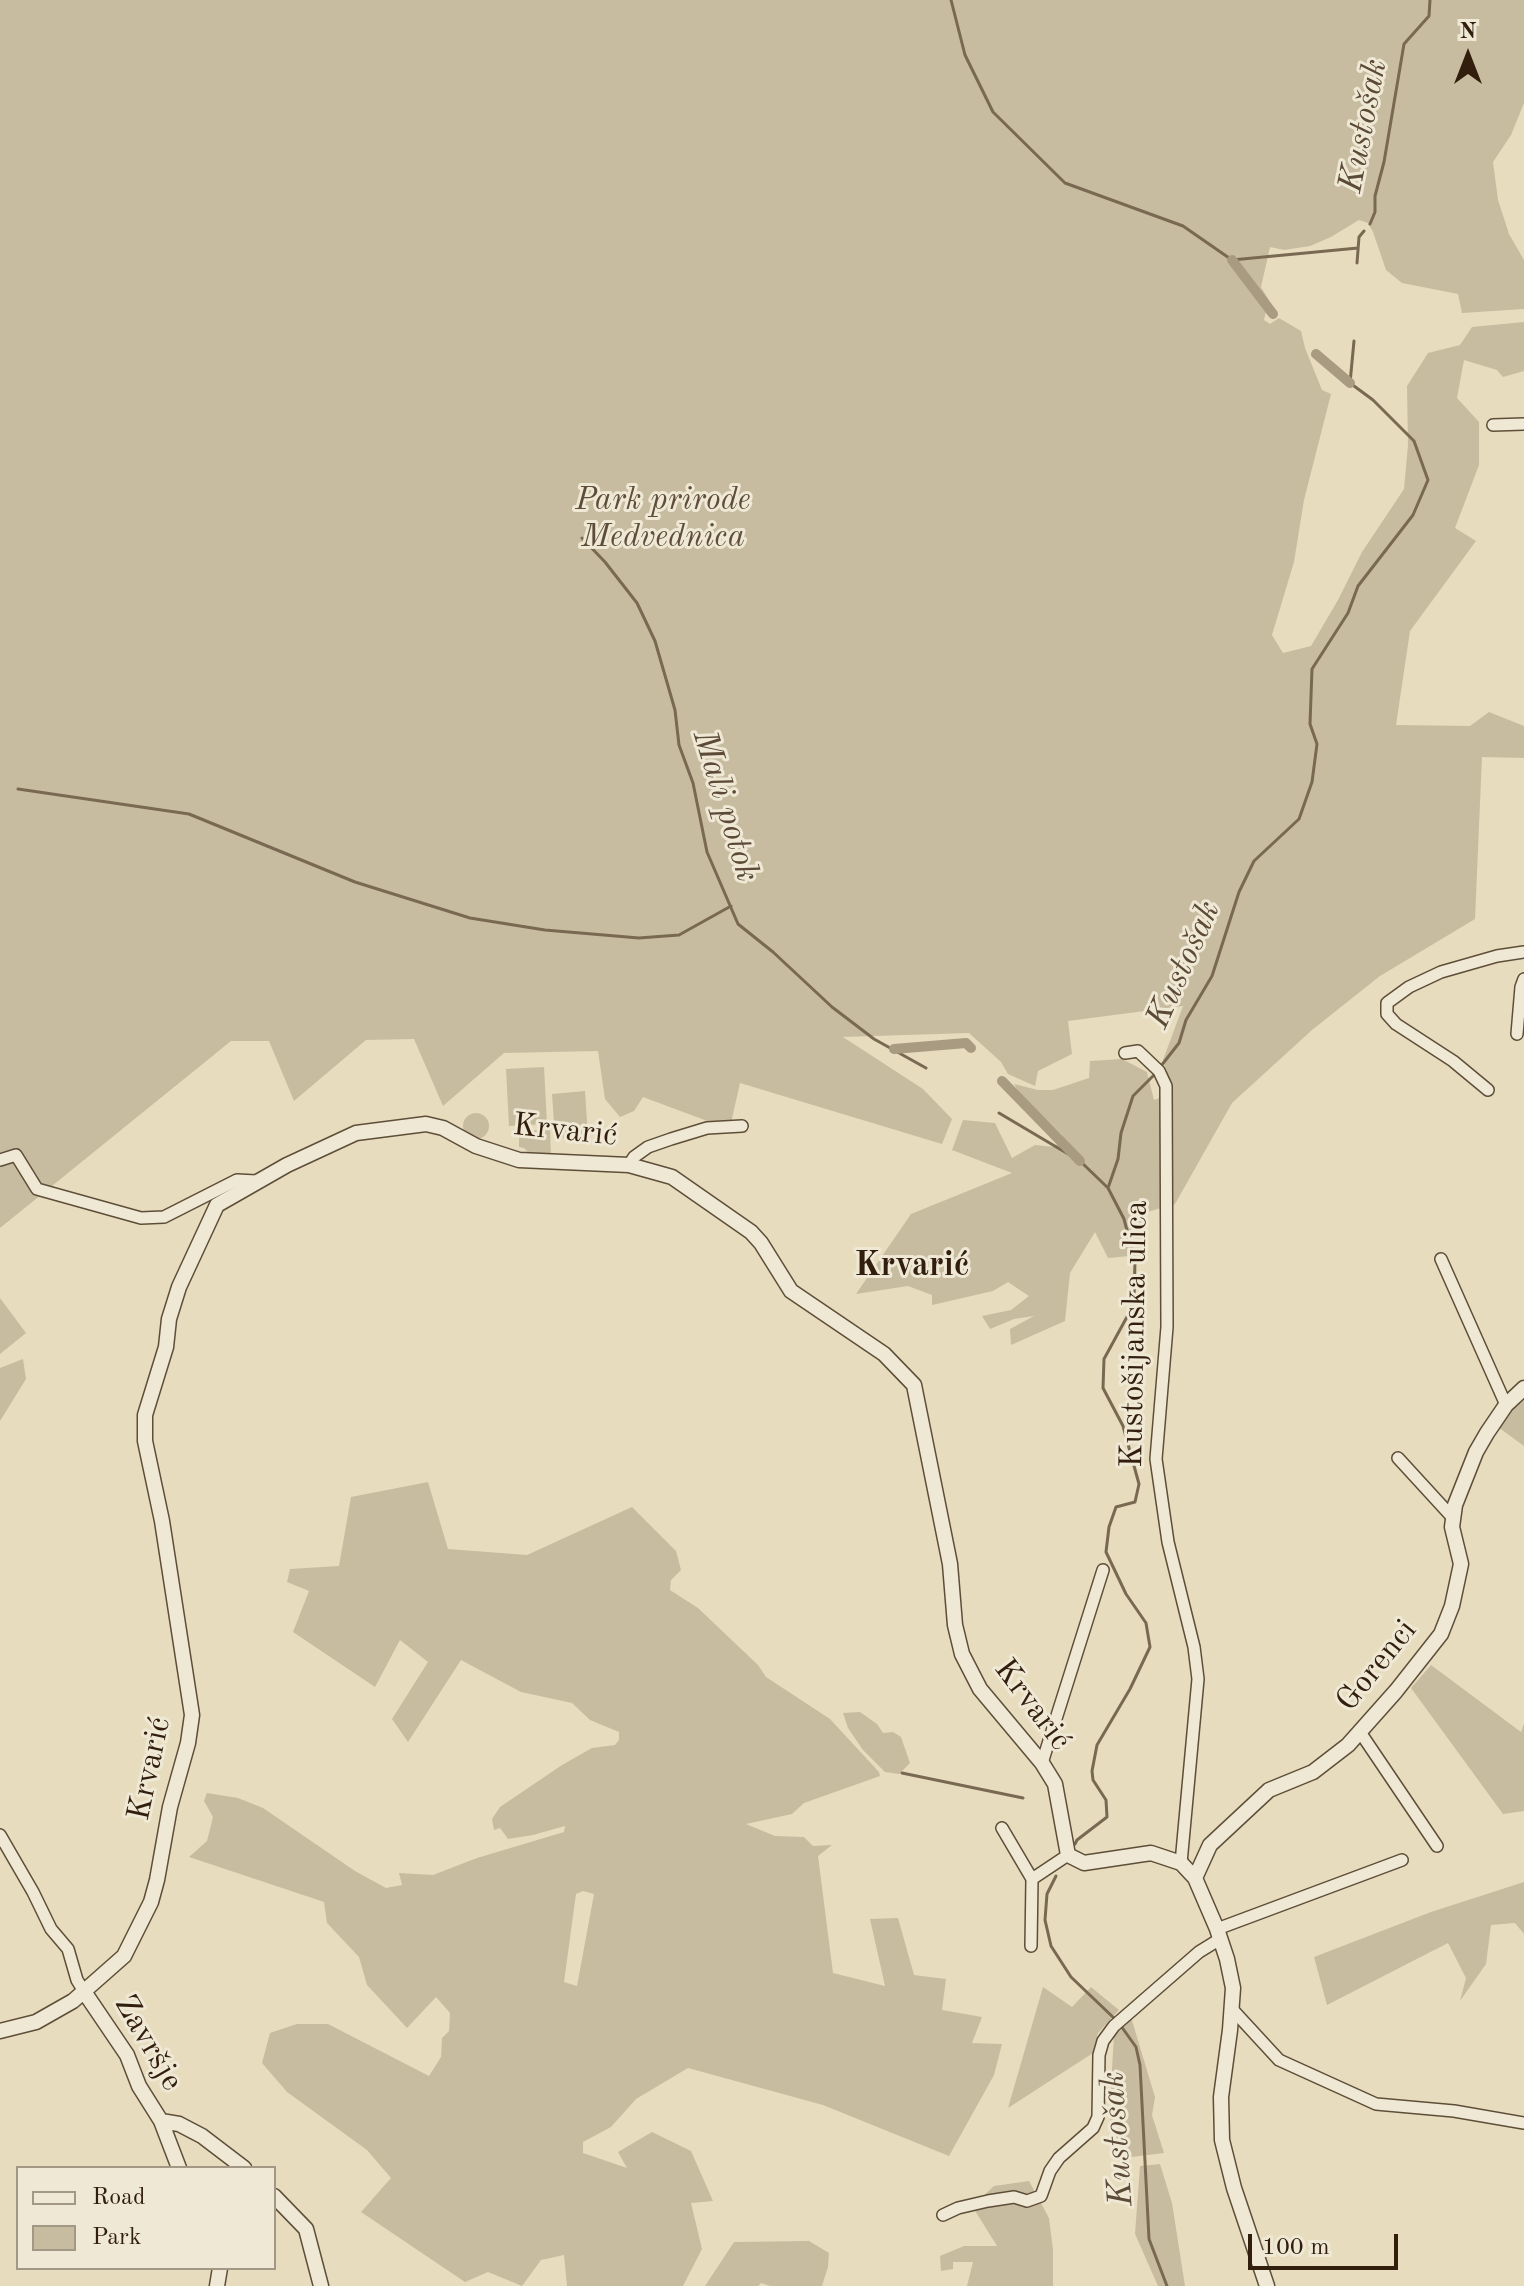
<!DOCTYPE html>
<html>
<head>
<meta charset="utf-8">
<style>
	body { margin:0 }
	#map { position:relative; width:1524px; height:2286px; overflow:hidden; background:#e7dcbe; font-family:"Old Standard TT",serif }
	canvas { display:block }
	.legend { position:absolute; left:16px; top:2166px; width:260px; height:104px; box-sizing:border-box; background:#efe8d5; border:2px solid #a39785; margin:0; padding:10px 14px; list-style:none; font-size:24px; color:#311e0c }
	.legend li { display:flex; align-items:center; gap:16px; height:40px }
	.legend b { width:40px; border:2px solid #a39785 }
	.north { position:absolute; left:1428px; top:16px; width:80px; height:80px; -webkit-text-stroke:6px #efe8d5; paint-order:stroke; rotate:0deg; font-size:22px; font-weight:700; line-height:32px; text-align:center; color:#311e0c }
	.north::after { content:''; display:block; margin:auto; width:28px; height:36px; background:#311e0c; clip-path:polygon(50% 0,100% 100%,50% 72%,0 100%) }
	.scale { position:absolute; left:1248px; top:2234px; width:150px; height:36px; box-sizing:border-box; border:4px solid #311e0c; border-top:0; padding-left:10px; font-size:24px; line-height:28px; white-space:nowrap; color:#311e0c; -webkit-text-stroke:6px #efe8d5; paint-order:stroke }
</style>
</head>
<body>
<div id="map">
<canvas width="1524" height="2286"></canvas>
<ul class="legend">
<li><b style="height:10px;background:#efe8d5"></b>Road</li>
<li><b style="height:22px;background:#c8bca0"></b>Park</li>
</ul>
<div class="north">N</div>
<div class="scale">100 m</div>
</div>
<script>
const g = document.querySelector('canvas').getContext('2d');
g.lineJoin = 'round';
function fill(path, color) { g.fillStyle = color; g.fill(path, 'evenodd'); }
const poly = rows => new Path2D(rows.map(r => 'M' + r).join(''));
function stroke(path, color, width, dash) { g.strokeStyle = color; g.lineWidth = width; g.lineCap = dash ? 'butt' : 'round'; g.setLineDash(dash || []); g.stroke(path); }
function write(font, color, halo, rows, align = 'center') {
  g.font = font + ' "Old Standard TT",serif'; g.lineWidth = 6; g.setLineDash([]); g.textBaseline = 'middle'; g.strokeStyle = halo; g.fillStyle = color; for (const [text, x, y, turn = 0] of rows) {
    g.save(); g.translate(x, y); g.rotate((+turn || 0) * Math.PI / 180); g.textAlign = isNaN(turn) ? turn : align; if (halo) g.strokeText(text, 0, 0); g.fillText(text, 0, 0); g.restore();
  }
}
fill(poly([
	[0,0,1524,0,1524,103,1511,135,1493,162,1498,200,1509,234,1524,260,1524,309,1462,313,1458,294,1402,283,1386,270,1373,232,1368,223,1359,220,1331,237,1310,246,1284,250,1270,247,1261,287,1269,300,1264,320,1270,324,1279,318,1301,331,1305,348,1322,390,1331,394,1304,500,1294,562,1272,635,1283,653,1311,646,1338,600,1362,552,1404,489,1408,445,1407,386,1428,353,1460,345,1472,327,1524,322,1524,371,1503,377,1497,370,1464,360,1457,398,1479,422,1479,465,1455,528,1476,541,1410,631,1396,725,1470,726,1489,712,1524,726,1524,758,1482,757,1475,919,1380,976,1312,1030,1232,1103,1175,1204,1144,1213,1141,1255,1108,1258,1095,1232,1070,1273,1065,1321,1011,1345,1010,1329,1034,1316,1014,1319,990,1329,982,1316,1011,1310,1029,1296,1008,1282,993,1291,932,1305,932,1295,908,1286,856,1294,911,1214,1012,1173,952,1150,963,1120,995,1123,1012,1158,1035,1145,1055,1147,1062,1135,1018,1092,1014,1084,1038,1090,1053,1090,1089,1078,1090,1061,1122,1059,1147,1072,1154,1100,1173,1093,1163,1060,1183,1006,1068,1021,1072,1054,1038,1071,1035,1086,1008,1074,1001,1062,969,1033,843,1037,923,1089,952,1119,942,1144,740,1083,731,1123,710,1122,643,1097,634,1111,620,1117,605,1099,598,1051,504,1053,443,1106,414,1039,366,1040,294,1101,269,1041,231,1041,0,1228],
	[544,1067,547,1124,509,1126,506,1069],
	[585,1091,588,1136,555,1138,552,1094],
	'463 1126a13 13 0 1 1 26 0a13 13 0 1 1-26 0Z',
	[550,1129,551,1157,530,1154,524,1148,519,1147,519,1132],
	[0,1298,26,1333,0,1354],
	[23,1359,26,1379,0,1421,0,1368],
	[1524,1395,1524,1446,1498,1427,1497,1422],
	[428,1482,448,1549,527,1555,632,1507,676,1551,681,1570,671,1580,670,1590,698,1608,758,1665,766,1677,830,1719,879,1772,880,1776,804,1803,792,1814,746,1824,775,1836,804,1837,813,1846,832,1845,818,1856,833,1973,885,1986,870,1919,898,1918,914,1975,946,1979,942,2010,982,2017,972,2043,1002,2044,994,2075,949,2156,823,2105,688,2068,636,2099,611,2127,583,2142,583,2153,627,2168,618,2152,652,2132,691,2151,713,2201,691,2203,702,2249,683,2286,567,2286,564,2255,541,2260,522,2286,488,2272,465,2282,361,2212,391,2178,367,2150,287,2092,262,2063,270,2033,297,2024,328,2024,429,2076,441,2057,442,2038,449,2031,450,2013,436,1997,407,2028,367,1985,359,1957,327,1923,324,1902,189,1857,207,1841,213,1817,204,1801,207,1793,238,1798,263,1808,355,1871,386,1888,402,1885,399,1873,433,1875,477,1858,564,1832,565,1826,533,1835,508,1839,500,1828,494,1830,492,1819,500,1807,562,1765,592,1748,615,1745,619,1740,619,1732,590,1720,572,1703,521,1692,461,1660,408,1742,392,1719,428,1662,400,1640,375,1687,293,1632,309,1591,287,1582,290,1569,339,1566,351,1497],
	[583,1891,594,1894,577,1986,564,1982,576,1894],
	[1431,1665,1521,1732,1524,1724,1524,1811,1503,1814,1411,1688],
	[860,1712,877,1724,883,1733,893,1732,901,1737,910,1763,899,1774,885,1772,863,1750,848,1728,843,1713],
	[1524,1882,1524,1934,1515,1923,1491,1925,1486,1964,1460,2001,1466,1978,1448,1943,1327,2005,1314,1957,1431,1912],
	[1043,1987,1072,2007,1091,1987,1119,2010,1098,2033,1093,2053,1008,2108],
	[1131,2017,1155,2097,1152,2115,1164,2153,1123,2158,1109,2115,1114,2037],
	[1160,2164,1172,2203,1185,2286,1158,2286,1135,2234,1140,2166],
	[1029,2181,1049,2218,1053,2250,1053,2286,967,2286,973,2262,953,2262,953,2269,941,2271,940,2256,964,2246,997,2246,974,2209,981,2198,994,2186],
	[809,2241,829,2253,828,2267,822,2286,770,2286,761,2283,758,2286,705,2286,734,2242]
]), '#c8bca0');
stroke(poly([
	[951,0,965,55,993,112,1065,183,1183,226,1232,260,1358,248],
	[1370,224,1375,212,1375,196,1384,162,1404,44,1429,16,1430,0],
	[1357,263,1359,237,1364,231],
	[582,538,605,562,637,603,655,641,675,710,679,745,693,783,707,852,738,924,773,952,832,1007,874,1039,926,1068],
	[18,789,189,814,355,882,470,918,545,930,639,938,679,935,731,906],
	[1161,1066,1179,1043,1186,1020,1212,976,1239,892,1254,861,1299,819,1312,782,1317,744,1310,724,1312,669,1348,613,1358,586,1413,515,1428,480,1414,441,1373,400,1350,383,1354,341],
	[999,1113,1080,1161,1107,1187],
	[902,1773,1023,1798],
	[1075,1844,1077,1840,1107,1817,1106,1800,1093,1780,1092,1771,1097,1745,1130,1689,1150,1647,1146,1623,1126,1594,1106,1552,1109,1527,1116,1507,1135,1502,1139,1484,1123,1426,1103,1388,1104,1359,1128,1315,1134,1298,1135,1261,1124,1219,1108,1188,1118,1159,1121,1133,1133,1096,1157,1072],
	[1056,1876,1047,1894,1045,1920,1051,1946,1071,1977,1116,2020],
	[1121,2026,1136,2047,1140,2065,1149,2239,1167,2286]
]), '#796952', 3);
stroke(poly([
	[1232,260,1273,314],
	[1316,354,1350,383],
	[894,1049,966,1043,971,1048],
	[1002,1081,1080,1161]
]), '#a99b81', 10);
const minor = poly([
	[1493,425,1524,424],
	[1517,1034,1521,987,1524,979],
	[1125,1053,1138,1051,1159,1071,1166,1086,1167,1327,1156,1459,1168,1542,1194,1647,1198,1679,1181,1863],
	[1488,1090,1453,1061,1396,1024,1387,1014,1387,1003,1409,987,1441,972,1497,956,1524,952],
	[0,1160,16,1155,37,1189,141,1218,164,1217,237,1180,256,1181],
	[629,1165,634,1157,648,1147,671,1139,707,1128,742,1126],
	[1441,1259,1506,1405],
	[1398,1458,1453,1518],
	[1360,1732,1437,1846],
	[1042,1763,1103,1570],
	[1002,1828,1032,1879,1031,1946],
	[0,1835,33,1892,51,1929,68,1949,77,1980,85,1993],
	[1032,1879,1068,1855],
	[1217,1929,1402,1860],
	[1232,2009,1279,2060,1376,2104,1454,2111,1524,2123],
	[943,2215,958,2208,988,2201,1014,2197,1027,2201,1041,2196,1050,2171,1059,2158,1093,2128,1098,2117,1099,2055,1103,2041,1114,2026,1199,1952,1220,1939]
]);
const tertiary = poly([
	[1195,1878,1210,1845,1269,1790,1313,1772,1348,1745,1396,1691,1441,1634,1452,1606,1461,1564,1452,1527,1455,1505,1476,1452,1487,1433,1506,1405,1524,1388],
	[85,1993,127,2055,139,2086,161,2121,179,2168],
	[0,2031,36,2022,73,2001,124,1956,151,1902,157,1880,170,1807,188,1743,192,1715,162,1521,145,1441,145,1415,166,1347,169,1319,179,1287,217,1205,287,1165,356,1133,426,1124,443,1128,476,1146,519,1160,629,1165,672,1177,751,1232,761,1243,791,1291,884,1354,914,1385,950,1564,955,1625,962,1654,980,1689,1042,1763,1055,1784,1068,1855,1084,1863,1151,1853,1181,1863,1195,1878,1217,1929,1227,1959,1233,1988,1230,2030,1221,2097,1222,2140,1234,2188,1267,2286],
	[161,2121,179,2124,202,2136,244,2168],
	[274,2196,306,2229,321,2286],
	[217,2286,220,2268]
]);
stroke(minor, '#5e4e38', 14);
stroke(tertiary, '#5e4e38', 17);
stroke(minor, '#efe8d5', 11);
stroke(tertiary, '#efe8d5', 14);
write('italic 32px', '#5e4d38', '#efe8d5', [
	["Park prirode",663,501],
	["Medvednica",663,538]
]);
write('32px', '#311e0c', '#efe8d5', [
	["Krvarić",565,1131,6],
	["Kustošijanska ulica",1135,1334,-89],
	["Gorenci",1377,1666,-51],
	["Krvarić",1032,1705,53],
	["Krvarić",150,1769,-78],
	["Završje",148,2043,60]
]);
write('italic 34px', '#5b4a35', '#efe8d5', [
	["Kustošak",1364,126,-79],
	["Mali potok",725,806,73],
	["Kustošak",1184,965,-66],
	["Kustošak",1118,2139,-94]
]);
write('bold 34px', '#311e0c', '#efe8d5', [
	["Krvarić",912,1266]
]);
</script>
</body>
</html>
